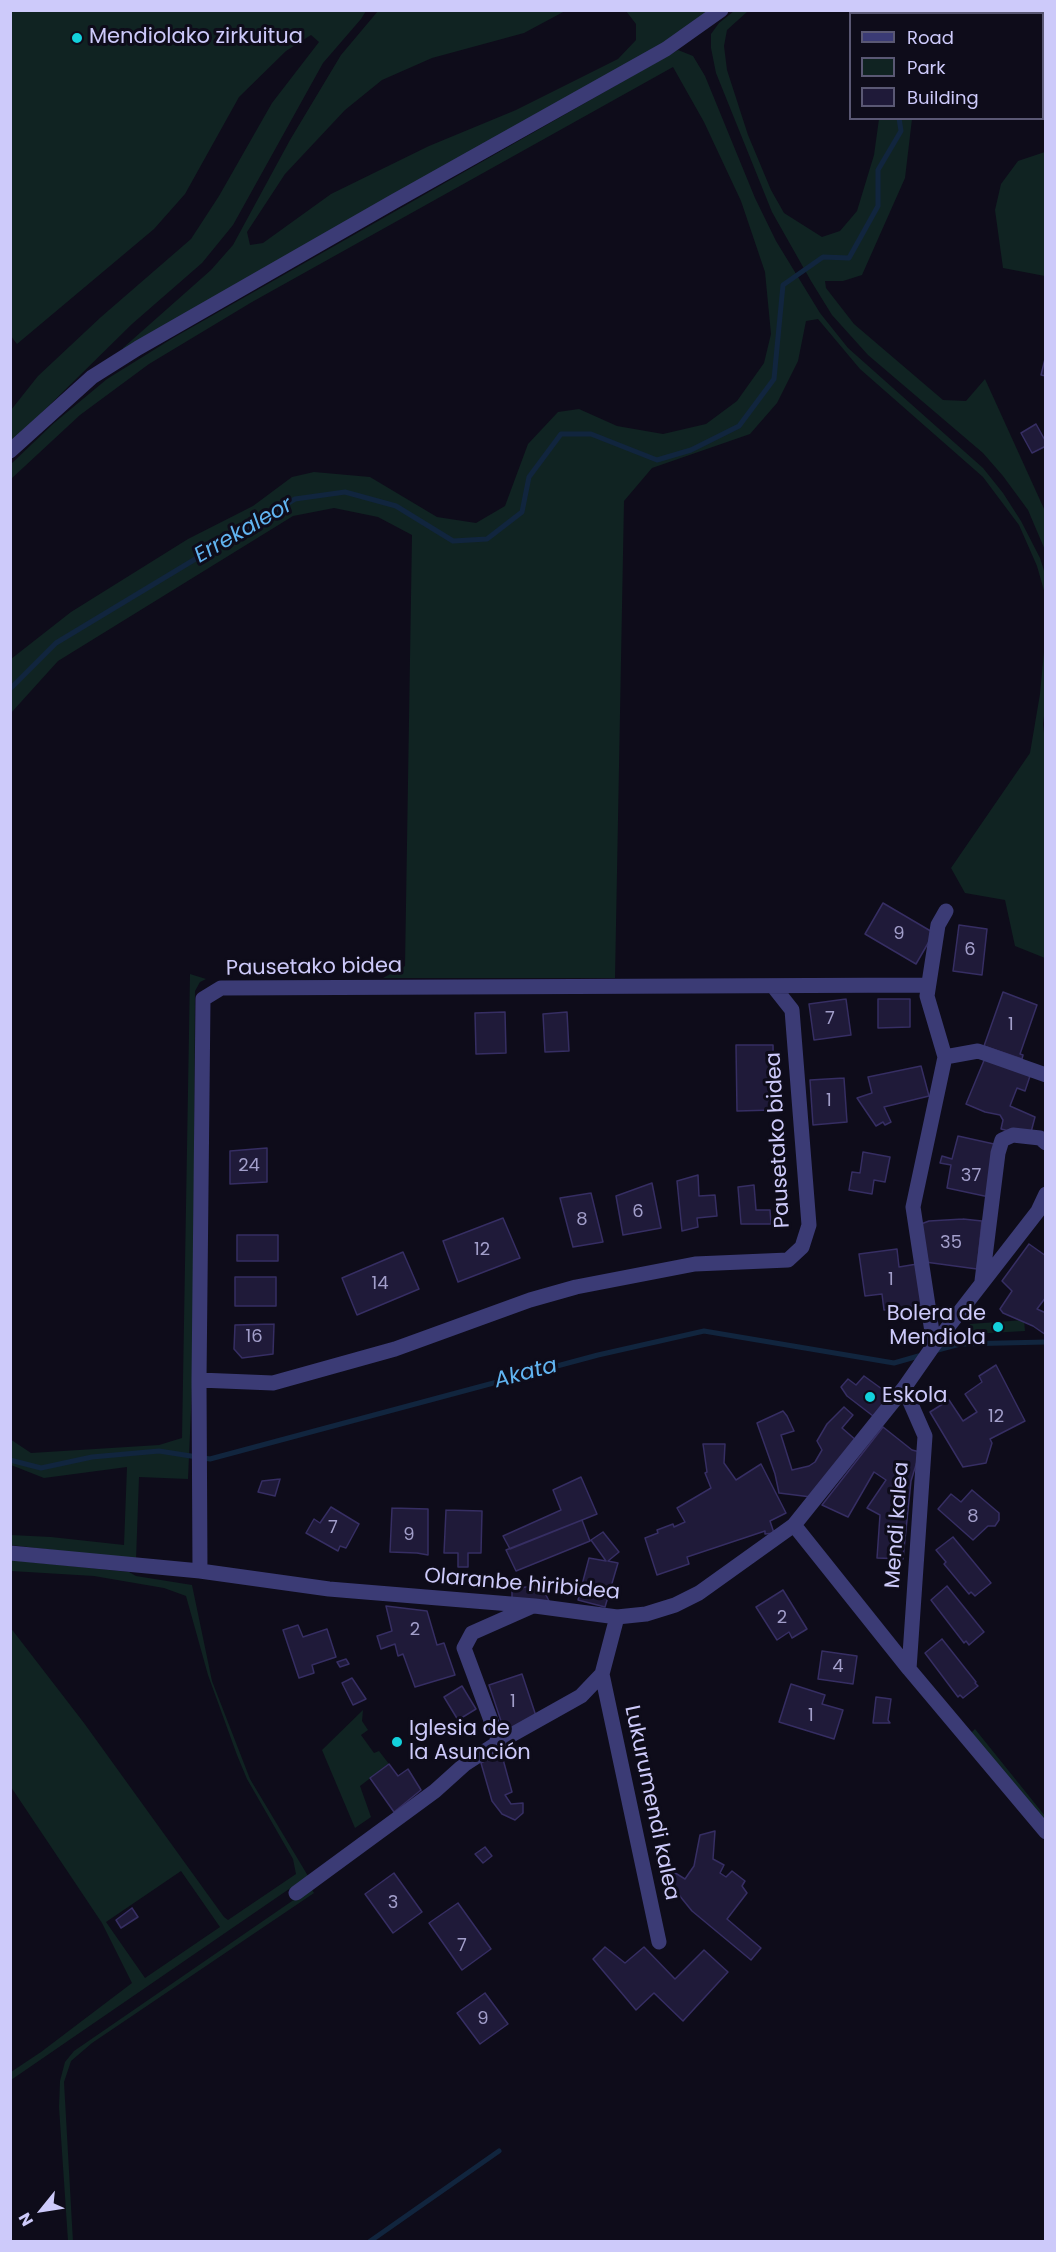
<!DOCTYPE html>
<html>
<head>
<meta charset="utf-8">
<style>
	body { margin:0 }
	#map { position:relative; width:1056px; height:2252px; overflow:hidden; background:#0e0c1a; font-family:Poppins,sans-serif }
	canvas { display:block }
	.frame { position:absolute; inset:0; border:12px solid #cdcafa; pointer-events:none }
	.legend { position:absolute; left:849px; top:12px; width:195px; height:108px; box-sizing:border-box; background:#0e0c1a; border:2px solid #5a5874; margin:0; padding:8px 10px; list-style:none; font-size:18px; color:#cdcafa }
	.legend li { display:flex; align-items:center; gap:12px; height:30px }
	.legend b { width:30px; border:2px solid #5a5874 }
	.north { position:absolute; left:12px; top:2180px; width:60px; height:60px; -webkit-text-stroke:4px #0e0c1a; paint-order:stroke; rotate:240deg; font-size:16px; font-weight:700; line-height:24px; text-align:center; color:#cdcafa }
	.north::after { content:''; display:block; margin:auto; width:21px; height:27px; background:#cdcafa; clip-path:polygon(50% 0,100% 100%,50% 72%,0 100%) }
</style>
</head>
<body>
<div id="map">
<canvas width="1056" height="2252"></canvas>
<div class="frame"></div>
<ul class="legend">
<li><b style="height:8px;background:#3b3b75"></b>Road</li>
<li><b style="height:16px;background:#102322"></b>Park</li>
<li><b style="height:16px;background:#1f1a39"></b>Building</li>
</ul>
<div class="north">N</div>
</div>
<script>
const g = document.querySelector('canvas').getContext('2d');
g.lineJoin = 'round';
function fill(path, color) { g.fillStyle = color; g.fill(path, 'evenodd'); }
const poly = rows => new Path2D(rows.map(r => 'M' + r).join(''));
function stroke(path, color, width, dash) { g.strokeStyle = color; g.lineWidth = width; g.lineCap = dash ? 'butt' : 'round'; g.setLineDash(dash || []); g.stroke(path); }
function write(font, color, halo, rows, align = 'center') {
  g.font = font + ' Poppins,sans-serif'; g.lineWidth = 6; g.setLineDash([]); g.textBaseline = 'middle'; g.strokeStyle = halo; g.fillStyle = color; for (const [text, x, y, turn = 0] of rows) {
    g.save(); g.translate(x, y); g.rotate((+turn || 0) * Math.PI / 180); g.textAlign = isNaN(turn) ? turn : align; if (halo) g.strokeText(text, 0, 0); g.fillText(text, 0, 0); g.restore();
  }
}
fill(poly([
	[10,11,366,11,361,19,323,63,233,225,202,263,132,324,11,443,11,410,38,376,101,317,191,239,219,196,272,103,319,42,311,35,286,51,239,97,185,194,154,229,17,344,10,335],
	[378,11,565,11,524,33,432,58,382,80,345,110,285,174,247,232,250,245,263,243,331,194,429,146,516,110,618,59,636,40,636,24,626,11,710,11,676,36,122,352,123,348,211,270,233,245,290,140,341,55],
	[734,11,748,11,727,30,724,46,727,70,748,135,771,190,784,213,822,237,840,231,857,211,874,155,879,119,912,119,905,178,862,275,843,281,825,281,826,288,854,324,943,400,966,401,985,379,1045,511,1045,550,1028,510,1003,476,983,453,868,355,832,315,811,281,772,212,716,73,711,48,711,34,719,23],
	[678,50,693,56,705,76,755,198,776,241,820,313,848,348,983,468,1003,493,1021,521,1040,558,1045,574,1045,594,1037,566,1019,525,983,477,860,369,818,319,806,321,798,361,777,403,750,434,652,468,624,501,615,978,383,978,405,966,412,535,378,517,334,508,293,516,58,661,11,713,11,659,71,612,188,539,253,506,292,477,314,472,370,477,437,517,476,523,505,506,528,444,558,412,579,409,617,426,663,434,706,424,737,401,764,363,771,334,765,272,741,201,704,122,673,67,252,302,149,364,80,415,11,479,11,464,54,423,107,379,173,338],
	[1045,152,1046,152,1045,276,1003,268,995,210,1001,184,1018,161],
	[1045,641,1046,701,1043,724,1046,751,1045,958,1015,946,1005,900,965,893,951,868,1030,753,1040,694],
	[190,974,206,979,200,982,195,991,193,1365,188,1479,139,1477,136,1560,11,1545,11,1535,51,1537,124,1545,127,1467,44,1478,11,1465,10,1439,31,1453,159,1445,182,1438],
	[1024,1320,1025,1331,972,1334,970,1324],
	[11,1560,129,1572,136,1576,192,1585,212,1681,250,1779,308,1876,11,2080,11,2072,41,2052,132,1983,102,1923,11,1787,10,1627,84,1723,224,1917,228,1920,296,1874,293,1859,247,1779,237,1755,208,1675,186,1596,164,1588,94,1576,11,1571],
	[181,1871,220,1927,145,1978,106,1922],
	[363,1710,362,1721,368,1730,361,1735,374,1753,379,1751,389,1764,360,1786,371,1817,355,1828,322,1750],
	[975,1729,1045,1816,1045,1824,970,1734],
	[311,1888,314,1893,92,2043,71,2061,64,2082,73,2242,68,2241,59,2107,60,2081,65,2062,74,2051]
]), '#102322');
stroke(poly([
	[910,10,911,14],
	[10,689,56,643,295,499,345,492,396,506,453,541,487,539,522,512,529,477,561,434,591,434,657,460,691,450,739,426,774,379,783,285,823,257,849,258,878,206,878,170,901,131,899,118],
	[934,1351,960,1344,1046,1342],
	[10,1460,41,1468,92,1457,159,1451,210,1459,598,1355,704,1331,894,1363,922,1355],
	[369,2242,499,2151]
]), '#11253e', 5);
const building = poly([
	[1046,355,1046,376,1041,375,1046,355],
	[1036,424,1046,442,1046,446,1032,453,1021,433,1036,424],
	[883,903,934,933,916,964,865,934,883,903],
	[959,925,987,929,982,975,953,971,959,925],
	[1003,992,1037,1005,1020,1054,1023,1055,1022,1059,984,1046,1003,992],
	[846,999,851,1035,814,1040,809,1004,846,999],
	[878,999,910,999,910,1027,878,1028,878,999],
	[505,1012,506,1053,476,1054,475,1013,505,1012],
	[567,1012,569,1051,545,1052,543,1014,567,1012],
	[736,1045,773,1045,774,1110,737,1111,736,1045],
	[985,1058,1030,1076,1025,1091,1017,1088,1010,1106,1035,1117,1030,1136,1001,1129,1003,1120,1000,1115,985,1112,966,1104,985,1058],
	[921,1066,929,1096,884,1107,891,1122,885,1125,883,1122,876,1126,857,1098,872,1093,868,1077,921,1066],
	[844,1078,847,1122,813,1125,810,1080,844,1078],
	[958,1136,994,1144,989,1197,947,1188,951,1165,940,1163,942,1156,952,1159,958,1136],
	[267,1148,267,1182,230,1184,230,1151,267,1148],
	[863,1152,890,1157,885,1182,874,1180,872,1194,849,1190,852,1172,860,1173,863,1152],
	[698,1175,699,1196,715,1195,717,1216,697,1218,698,1227,682,1231,677,1181,698,1175],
	[652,1183,661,1228,623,1235,616,1196,652,1183],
	[754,1185,756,1210,770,1210,771,1224,741,1224,738,1187,754,1185],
	[591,1193,603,1242,573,1247,560,1198,591,1193],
	[503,1218,520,1258,458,1282,443,1241,503,1218],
	[963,1219,982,1221,977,1269,925,1262,921,1224,929,1221,963,1219],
	[237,1235,278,1235,278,1261,237,1261,237,1235],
	[1029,1244,1046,1256,1046,1297,1037,1309,1046,1313,1046,1335,1033,1326,1003,1313,1000,1309,1012,1291,1002,1281,1029,1244],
	[897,1249,899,1267,917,1264,922,1305,884,1310,882,1294,865,1296,859,1254,897,1249],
	[403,1252,419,1289,357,1315,342,1278,403,1252],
	[235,1277,276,1277,276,1306,235,1306,235,1277],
	[274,1324,273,1354,242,1358,234,1349,235,1325,274,1324],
	[996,1365,1025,1421,990,1439,992,1443,986,1463,963,1467,930,1412,949,1400,963,1421,977,1412,965,1394,982,1382,979,1376,996,1365],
	[864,1376,893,1397,873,1416,847,1396,841,1387,848,1379,856,1385,864,1376],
	[844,1407,853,1415,842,1428,857,1441,811,1497,779,1493,775,1474,757,1423,783,1411,787,1416,794,1431,781,1435,792,1470,809,1466,815,1462,822,1450,817,1441,827,1424,844,1407],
	[883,1427,912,1450,920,1452,911,1481,903,1559,877,1558,880,1515,867,1508,886,1480,874,1472,848,1517,822,1505,883,1427],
	[703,1444,725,1444,724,1463,736,1480,761,1464,786,1513,770,1521,774,1533,765,1534,765,1531,687,1557,689,1564,657,1575,645,1538,658,1533,657,1530,673,1524,674,1527,685,1522,677,1508,711,1488,705,1473,707,1472,703,1444],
	[581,1477,597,1514,510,1549,503,1536,561,1510,553,1490,581,1477],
	[280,1479,275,1496,258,1492,262,1481,280,1479],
	[972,1490,999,1513,999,1520,995,1526,988,1526,973,1540,938,1509,951,1494,961,1502,972,1490],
	[331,1507,359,1524,346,1548,340,1546,338,1551,306,1533,314,1519,320,1523,331,1507],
	[392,1508,428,1509,428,1555,417,1553,390,1552,392,1508],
	[446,1510,482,1511,481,1553,468,1553,468,1567,458,1567,458,1553,444,1553,446,1510],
	[582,1520,590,1541,516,1571,506,1550,582,1520],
	[603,1532,619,1552,608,1561,618,1563,605,1607,578,1600,589,1558,606,1561,591,1540,603,1532],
	[953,1537,991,1583,975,1596,971,1592,969,1594,944,1564,946,1562,936,1550,953,1537],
	[541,1585,549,1601,512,1600,512,1589,541,1585],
	[947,1586,984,1632,969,1645,966,1641,964,1643,931,1600,947,1586],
	[783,1590,807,1629,792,1638,789,1632,777,1640,756,1607,783,1590],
	[386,1606,427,1611,437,1645,444,1643,455,1675,415,1687,403,1654,398,1656,395,1644,381,1649,377,1636,392,1631,386,1606],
	[298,1625,303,1637,327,1629,336,1657,312,1665,314,1673,299,1678,283,1630,298,1625],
	[942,1639,976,1682,975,1683,978,1686,963,1698,960,1695,958,1697,925,1653,942,1639],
	[822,1651,857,1656,853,1684,818,1679,822,1651],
	[346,1659,349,1664,340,1667,337,1662,346,1659],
	[522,1674,537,1719,504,1730,489,1685,522,1674],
	[352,1678,366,1699,353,1705,342,1683,352,1678],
	[791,1684,825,1695,822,1704,843,1710,834,1739,779,1722,791,1684],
	[462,1686,476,1709,458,1720,444,1697,462,1686],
	[876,1697,891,1699,888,1720,890,1723,873,1723,876,1697],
	[501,1752,512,1792,505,1795,511,1804,523,1803,523,1813,515,1820,502,1814,492,1801,481,1763,501,1752],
	[389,1764,398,1776,408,1769,421,1790,394,1812,370,1778,389,1764],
	[715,1831,713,1859,724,1865,720,1873,726,1877,732,1871,745,1881,742,1886,747,1893,727,1919,761,1948,751,1960,692,1911,666,1879,672,1871,685,1879,694,1866,700,1835,715,1831],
	[485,1847,492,1856,483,1863,475,1854,485,1847],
	[394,1873,422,1912,393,1933,365,1894,394,1873],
	[458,1903,491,1949,462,1970,429,1923,458,1903],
	[132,1908,138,1917,121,1928,116,1920,132,1908],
	[605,1947,625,1963,644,1947,675,1979,704,1950,728,1972,683,2021,654,1993,636,2010,593,1959,605,1947],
	[485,1993,508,2024,480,2044,457,2013,485,1993]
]);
fill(building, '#1f1a39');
stroke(building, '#362e63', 1.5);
stroke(poly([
	[10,451,92,377,138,348,393,202,666,49,721,10],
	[945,1057,978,1051,1046,1075],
	[982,1281,998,1153,1002,1140,1013,1135,1040,1138,1046,1143],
	[934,1345,913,1207,945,1057,927,996,938,925,946,911],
	[199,1380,273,1383,395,1349,530,1300,576,1287,695,1264,788,1260,802,1247,809,1225,792,1010,773,986],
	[904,1388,925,1436,909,1669],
	[794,1525,909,1669,1046,1832],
	[10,1553,200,1571,329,1589,535,1606,617,1617,646,1614,675,1605,699,1593,794,1525,904,1388,934,1345,1038,1211,1046,1194],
	[200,1571,199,1380,203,999,221,988,928,985],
	[602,1674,659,1942],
	[499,1742,464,1648,472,1633,533,1606],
	[296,1893,435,1791,465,1764,499,1742,581,1696,602,1674,617,1617]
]), '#3b3b75', 15);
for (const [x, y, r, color] of [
	[77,38,6,"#13d1dc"],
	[998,1327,6,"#13d1dc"],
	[870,1397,6,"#13d1dc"],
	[397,1742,6,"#13d1dc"]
]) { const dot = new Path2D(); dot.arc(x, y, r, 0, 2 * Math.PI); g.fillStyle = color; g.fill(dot); stroke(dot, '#0e0c1a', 2); }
write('18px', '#a29eca', null, [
	["9",899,934],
	["6",970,950],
	["7",830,1019],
	["1",1011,1025],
	["1",829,1101],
	["24",249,1166],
	["37",971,1176],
	["6",638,1212],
	["8",582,1220],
	["35",951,1243],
	["12",482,1250],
	["1",891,1280],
	["14",380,1284],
	["16",254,1337],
	["12",996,1417],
	["8",973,1517],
	["7",333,1528],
	["9",409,1535],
	["2",782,1618],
	["2",415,1630],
	["4",838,1667],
	["1",513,1702],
	["1",811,1716],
	["3",393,1903],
	["7",462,1946],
	["9",483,2019]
]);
write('21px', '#cdcafa', '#0e0c1a', [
	["Mendiolako zirkuitua",89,38],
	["Bolera de",986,1315,"right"],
	["Mendiola",986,1339,"right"],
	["Eskola",882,1397],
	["Iglesia de",409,1730],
	["la Asunción",409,1754]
], 'left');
write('21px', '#cdcafa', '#0e0c1a', [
	["Pausetako bidea",314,968,-1],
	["Pausetako bidea",779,1140,-93],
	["Mendi kalea",898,1525,-86],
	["Olaranbe hiribidea",522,1585,5],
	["Lukurumendi kalea",651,1803,78]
]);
write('italic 22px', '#61b4f1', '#0e0c1a', [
	["Errekaleor",244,531,-30],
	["Akata",526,1374,-15]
]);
</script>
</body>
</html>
